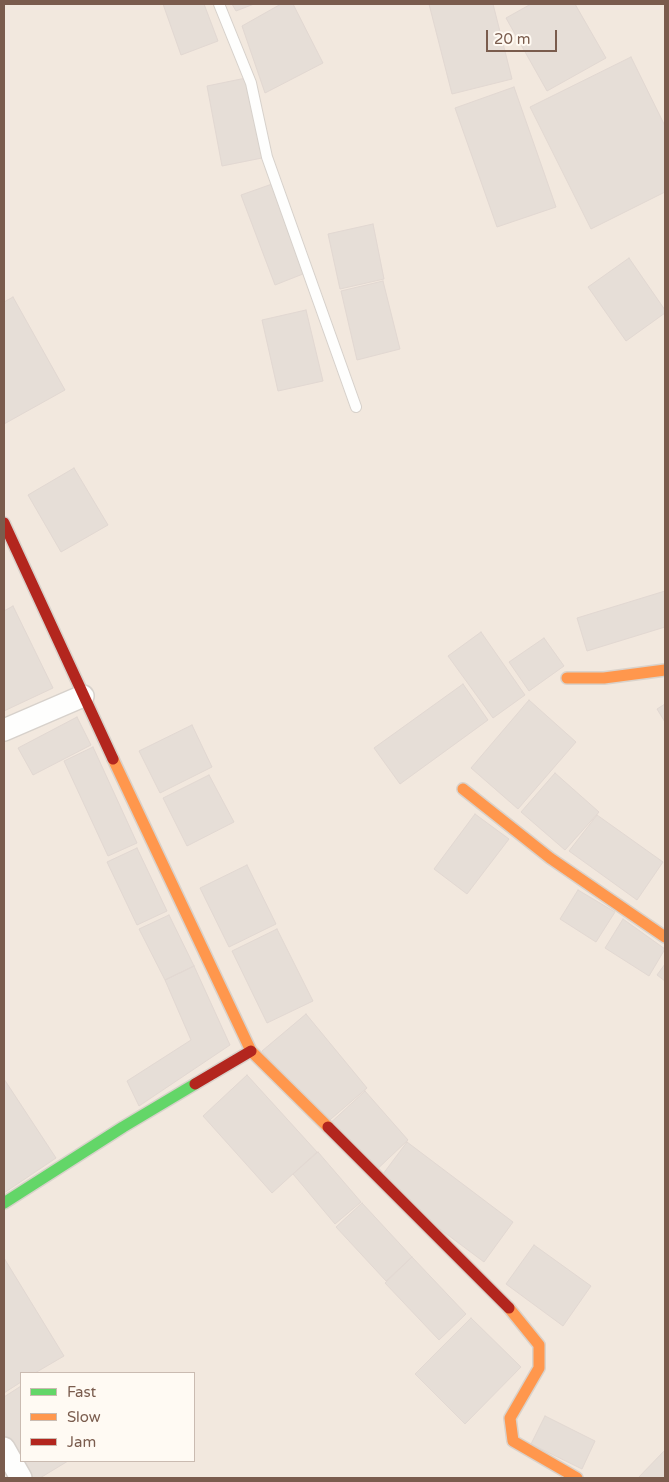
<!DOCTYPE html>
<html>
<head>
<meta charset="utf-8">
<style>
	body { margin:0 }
	#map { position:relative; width:669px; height:1482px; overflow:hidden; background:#f9f5f0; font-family:"Varela Round",sans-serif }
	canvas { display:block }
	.frame { position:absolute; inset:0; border:5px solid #7a5c4d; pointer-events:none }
	.legend { position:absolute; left:20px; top:1372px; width:175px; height:90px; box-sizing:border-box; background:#fffaf3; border:1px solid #cabbb1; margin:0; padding:6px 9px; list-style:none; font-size:15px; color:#7a5c4d }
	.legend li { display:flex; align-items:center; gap:10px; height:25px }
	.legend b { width:25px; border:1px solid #cabbb1 }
	.scale { position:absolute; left:486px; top:30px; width:71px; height:22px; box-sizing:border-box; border:2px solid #7a5c4d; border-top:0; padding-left:6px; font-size:15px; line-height:18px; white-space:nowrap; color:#7a5c4d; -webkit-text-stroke:4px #fffaf3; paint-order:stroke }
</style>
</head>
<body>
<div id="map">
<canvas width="669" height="1482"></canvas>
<div class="frame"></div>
<ul class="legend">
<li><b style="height:6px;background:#63d668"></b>Fast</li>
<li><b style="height:6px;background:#ff974d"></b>Slow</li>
<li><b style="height:6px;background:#b3261e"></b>Jam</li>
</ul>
<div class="scale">20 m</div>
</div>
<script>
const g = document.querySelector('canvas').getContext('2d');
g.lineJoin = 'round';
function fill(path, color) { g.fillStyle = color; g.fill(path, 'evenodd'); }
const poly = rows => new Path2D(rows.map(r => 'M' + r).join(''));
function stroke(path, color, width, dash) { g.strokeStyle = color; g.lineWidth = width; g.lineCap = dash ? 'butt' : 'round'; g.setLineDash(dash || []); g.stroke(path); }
fill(poly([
	[4,4,665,4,665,1478,4,1478],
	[21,1373,194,1373,194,1461,21,1461]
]), '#f2e8de');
const building = poly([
	[163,4,204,4,218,41,181,55,163,4],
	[232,4,254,4,236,11,232,4],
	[281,4,293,4,323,63,265,93,242,26,281,4],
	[429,4,493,4,512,79,452,94,429,4],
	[531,4,575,4,606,58,547,91,506,18,531,4],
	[631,57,665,126,665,192,591,229,530,107,631,57],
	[246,78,262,158,222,166,207,86,246,78],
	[514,87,556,207,497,227,455,108,514,87],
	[275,183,308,272,275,285,241,195,275,183],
	[373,224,384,279,340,289,328,234,373,224],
	[629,258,665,310,665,313,626,341,588,287,629,258],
	[383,281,400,349,357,360,341,291,383,281],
	[13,297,65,390,4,424,4,302,13,297],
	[306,310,323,381,278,391,262,320,306,310],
	[74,468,108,525,61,552,28,495,74,468],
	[665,591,665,627,587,651,577,618,665,591],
	[13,606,53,688,4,711,4,611,13,606],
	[481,632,525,695,493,718,448,656,481,632],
	[544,638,564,666,529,691,509,662,544,638],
	[463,684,488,720,400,784,374,748,463,684],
	[529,700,576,742,518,809,471,768,529,700],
	[665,704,665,722,657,709,665,704],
	[77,717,91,745,33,775,18,748,77,717],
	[192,725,212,767,160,793,139,751,192,725],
	[93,747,137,843,108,856,64,761,93,747],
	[555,773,599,812,565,850,521,812,555,773],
	[209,775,234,822,187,846,163,798,209,775],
	[475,814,509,839,467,894,434,869,475,814],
	[597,815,663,862,637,900,569,851,597,815],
	[137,848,167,911,137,925,107,862,137,848],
	[247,865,276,924,229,947,200,888,247,865],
	[578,890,615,912,596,942,560,919,578,890],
	[169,915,194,966,165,980,139,929,169,915],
	[623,919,665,949,649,976,605,948,623,919],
	[277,929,313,1001,267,1023,232,951,277,929],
	[665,964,665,981,657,975,665,964],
	[194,966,230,1045,139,1106,127,1081,191,1040,165,980,194,966],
	[306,1014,367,1088,324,1125,262,1051,306,1014],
	[247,1075,317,1152,272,1193,203,1116,247,1075],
	[4,1079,56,1158,4,1193,4,1079],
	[365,1091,408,1140,370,1176,326,1127,365,1091],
	[407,1142,513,1222,484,1262,377,1182,407,1142],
	[318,1152,361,1202,335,1224,293,1174,318,1152],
	[362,1203,412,1257,386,1281,336,1227,362,1203],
	[534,1245,591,1286,563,1326,506,1284,534,1245],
	[412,1257,466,1314,439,1340,385,1283,412,1257],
	[4,1258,64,1356,35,1373,21,1373,21,1382,4,1393,4,1258],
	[471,1318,521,1367,465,1424,415,1374,471,1318],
	[21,1386,21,1461,68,1461,40,1478,30,1478,4,1435,4,1397,21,1386],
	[545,1416,595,1441,582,1469,531,1444,545,1416],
	[665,1450,665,1478,638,1478,665,1450]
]);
fill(building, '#e6ded7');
stroke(building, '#e2d8d2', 1);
const lane = poly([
	[219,4,251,83,267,157,356,407]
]);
const street = poly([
	[4,730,83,696],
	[4,1448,21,1478]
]);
const fast = poly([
	[4,1203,123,1127,195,1084]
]);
const slow = poly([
	[567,678,604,678,665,670],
	[113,759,251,1051,328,1127],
	[463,789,550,858,665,937],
	[509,1308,539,1345,539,1368,510,1418,513,1441,577,1478]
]);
const jam = poly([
	[4,523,113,759],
	[195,1084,251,1051],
	[328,1127,509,1308]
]);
stroke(lane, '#d7d1cb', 12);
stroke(street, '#d7d1cb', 24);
stroke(fast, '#d9d2cb', 14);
stroke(slow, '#d9d2cb', 14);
stroke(jam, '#d9d2cb', 14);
stroke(lane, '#fefefd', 10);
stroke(street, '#fefefd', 21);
stroke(fast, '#63d668', 11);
stroke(slow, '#ff974d', 11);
stroke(jam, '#b3261e', 11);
</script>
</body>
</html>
